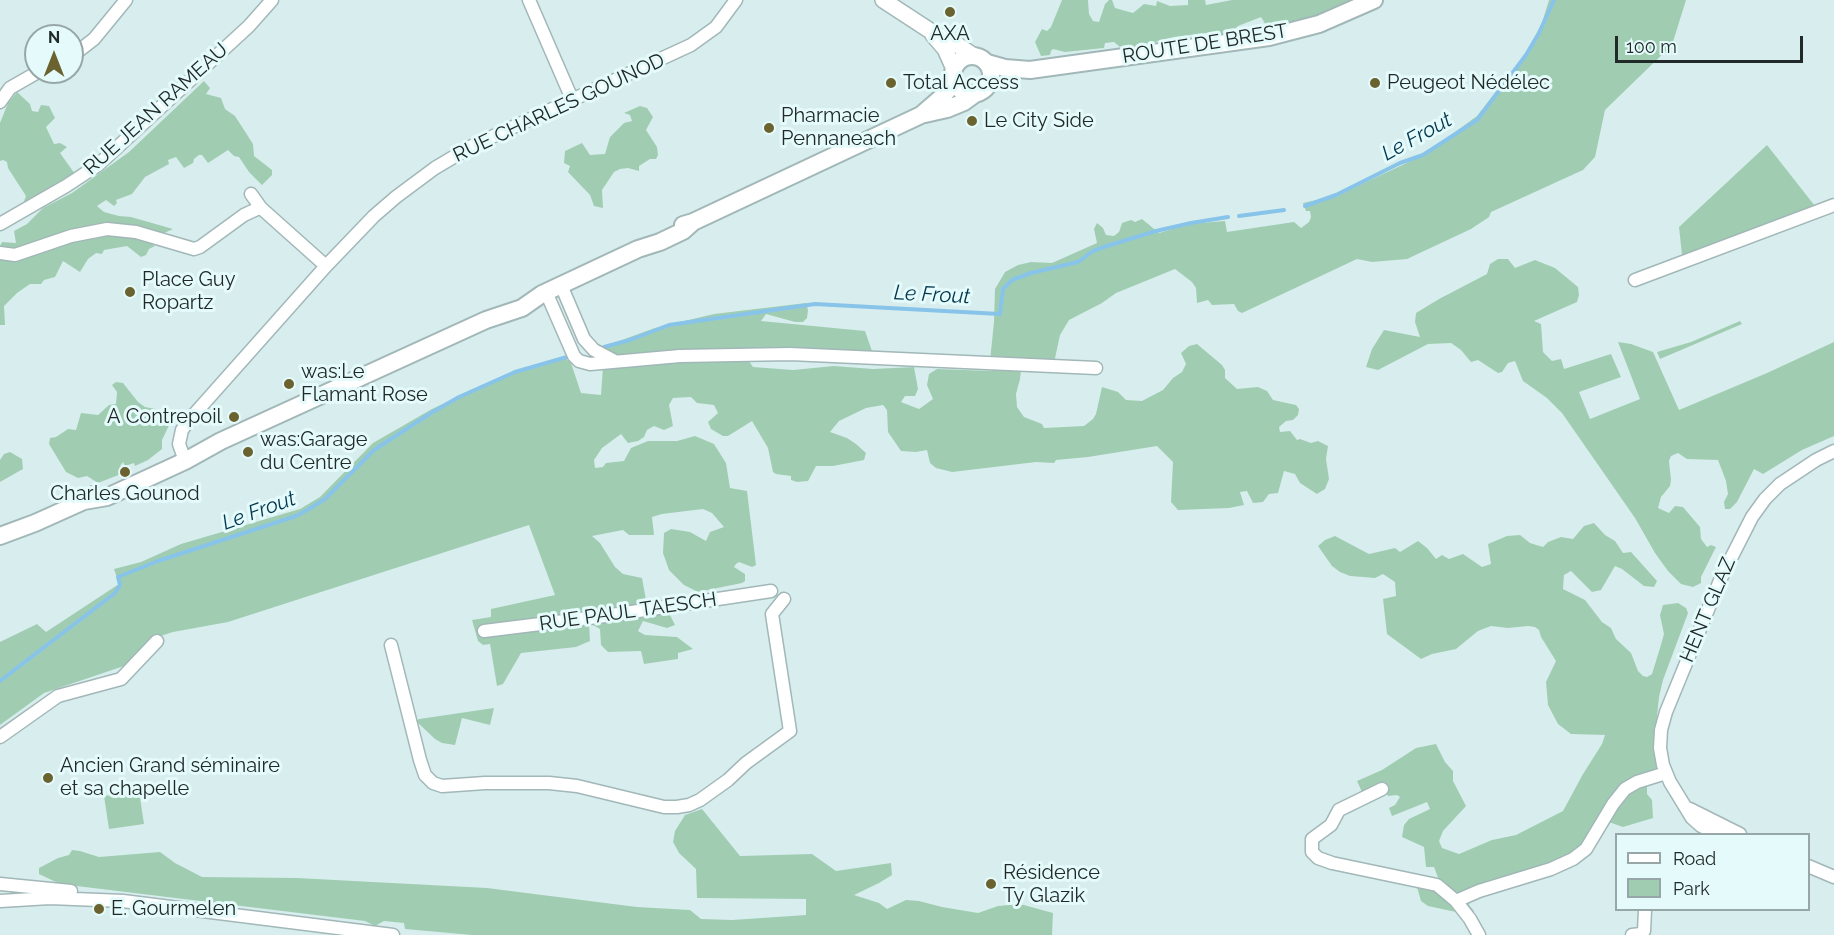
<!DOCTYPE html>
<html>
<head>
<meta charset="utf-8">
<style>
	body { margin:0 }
	#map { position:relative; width:1834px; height:935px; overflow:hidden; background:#d8eeee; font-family:Raleway,sans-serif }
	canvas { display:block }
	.legend { position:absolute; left:1615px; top:833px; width:195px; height:78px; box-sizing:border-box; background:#e5fbfb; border:2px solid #97a7a7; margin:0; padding:8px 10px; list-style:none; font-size:18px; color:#212929 }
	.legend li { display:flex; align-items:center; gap:12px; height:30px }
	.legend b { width:30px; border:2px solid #97a7a7 }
	.north { position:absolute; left:24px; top:24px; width:60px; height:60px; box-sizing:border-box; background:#e5fbfb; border:2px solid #97a7a7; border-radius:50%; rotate:0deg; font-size:16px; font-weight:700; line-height:24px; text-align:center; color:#212929 }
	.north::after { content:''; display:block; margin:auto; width:21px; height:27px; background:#6b632f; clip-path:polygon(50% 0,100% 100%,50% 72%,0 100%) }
	.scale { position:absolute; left:1615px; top:36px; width:188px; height:27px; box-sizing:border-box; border:3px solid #212929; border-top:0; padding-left:8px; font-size:18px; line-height:21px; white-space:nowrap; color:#212929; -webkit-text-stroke:4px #e5fbfb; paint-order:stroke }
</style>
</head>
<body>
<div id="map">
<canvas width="1834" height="935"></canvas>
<ul class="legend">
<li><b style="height:8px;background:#fff"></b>Road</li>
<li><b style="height:16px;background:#a0cdb2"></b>Park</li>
</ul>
<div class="north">N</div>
<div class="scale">100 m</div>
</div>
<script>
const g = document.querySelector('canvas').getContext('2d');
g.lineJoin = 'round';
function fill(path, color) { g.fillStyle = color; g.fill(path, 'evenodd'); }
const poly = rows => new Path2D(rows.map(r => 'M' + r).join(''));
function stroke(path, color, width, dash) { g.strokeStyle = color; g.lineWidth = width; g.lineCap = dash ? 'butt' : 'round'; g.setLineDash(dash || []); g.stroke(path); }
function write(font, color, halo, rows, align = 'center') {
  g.font = font + ' Raleway,sans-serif'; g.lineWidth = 6; g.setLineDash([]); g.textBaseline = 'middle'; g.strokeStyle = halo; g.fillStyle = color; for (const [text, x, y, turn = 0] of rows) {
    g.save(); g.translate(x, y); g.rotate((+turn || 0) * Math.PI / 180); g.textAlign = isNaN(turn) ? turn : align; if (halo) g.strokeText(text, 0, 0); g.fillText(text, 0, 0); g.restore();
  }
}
fill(poly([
	[1062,0,1088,0,1089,14,1093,21,1099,22,1105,4,1109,0,1112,0,1115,8,1133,13,1144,4,1156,6,1157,1,1170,6,1188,5,1188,0,1205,0,1206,5,1232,0,1364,0,1319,19,1278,27,1266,25,1261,17,1238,26,1229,34,1219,36,1205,33,1174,37,1140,46,1120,47,1114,42,1105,43,1104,48,1065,52,1053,49,1051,51,1050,55,1041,56,1035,42,1042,29,1047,31,1051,27],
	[1549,0,1686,0,1672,45,1605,110,1595,157,1583,170,1491,212,1489,217,1471,229,1407,259,1372,262,1357,259,1242,313,1238,311,1234,304,1212,305,1208,300,1197,303,1196,288,1192,282,1175,269,1116,293,1102,303,1069,320,1060,335,1054,363,1022,362,1020,379,1016,394,1017,407,1024,417,1042,424,1044,428,1084,426,1093,419,1096,414,1102,387,1118,392,1126,400,1142,401,1163,390,1173,378,1182,372,1186,364,1181,353,1189,346,1197,344,1222,365,1225,370,1225,378,1237,389,1258,387,1267,391,1273,400,1296,405,1299,409,1298,415,1293,420,1286,421,1279,427,1280,432,1290,431,1297,440,1300,439,1311,443,1318,441,1328,446,1326,459,1329,479,1325,489,1317,494,1300,483,1295,474,1284,471,1278,493,1269,494,1263,502,1253,503,1247,491,1240,492,1244,505,1229,508,1178,510,1171,502,1173,462,1157,446,1088,457,1056,460,1054,463,1036,462,952,472,936,468,930,463,927,450,916,452,901,451,888,432,887,410,883,405,866,408,839,421,830,432,847,438,856,444,866,453,864,460,833,466,816,466,808,481,797,482,791,480,791,476,776,474,773,472,768,448,752,421,728,436,723,436,711,429,708,422,718,413,714,405,697,403,691,397,673,398,669,405,673,426,664,430,654,426,647,430,644,437,638,441,628,443,621,434,602,448,594,460,595,468,603,467,606,463,624,461,631,448,648,441,677,441,695,436,714,444,726,463,730,488,747,491,756,565,752,567,739,562,736,564,734,567,745,574,745,581,742,583,698,592,684,585,669,570,663,553,664,533,671,529,690,532,706,541,710,532,724,527,712,513,703,509,662,514,652,517,654,535,629,535,623,530,592,536,600,543,615,567,623,574,642,578,646,600,642,604,651,612,670,615,675,625,667,628,643,621,638,631,645,635,677,637,693,649,678,653,678,659,644,664,641,651,608,652,601,645,600,629,589,623,590,641,576,647,521,653,503,684,497,686,490,644,483,645,478,641,472,620,491,617,491,609,555,595,529,525,228,622,173,632,151,639,124,666,44,693,0,725,0,642,37,624,46,632,119,584,114,569,141,562,181,544,300,509,320,497,373,443,432,409,507,374,564,357,571,363,581,393,601,395,604,353,608,345,655,328,714,314,806,303,808,310,807,318,803,322,795,322,766,314,761,321,865,331,873,354,744,354,753,367,793,370,834,366,873,369,914,367,918,389,915,396,905,396,901,402,919,409,933,399,927,385,929,374,937,369,992,371,990,361,994,322,995,289,1005,272,1018,265,1031,262,1052,263,1097,243,1094,229,1097,223,1103,228,1106,235,1114,236,1119,232,1122,223,1131,220,1135,222,1142,219,1159,233,1189,224,1225,221,1227,232,1294,222,1301,228,1309,222,1311,217,1310,211,1306,211,1303,203,1336,196,1411,161,1436,146,1477,116,1526,53,1542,23],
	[204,81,210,88,206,94,221,98,225,109,235,116,253,144,254,156,272,170,272,175,262,185,249,172,239,157,234,156,228,150,208,163,202,155,199,155,194,159,193,163,184,168,176,157,168,160,169,164,145,177,132,194,116,200,117,203,114,206,106,200,97,206,104,212,119,216,131,217,173,229,147,241,155,246,149,249,146,255,141,257,127,246,104,250,102,254,96,253,88,259,80,272,63,261,55,277,44,280,41,284,30,284,17,293,4,306,5,325,0,325,0,246,2,242,16,243,14,231,27,224,43,208,72,193,129,152],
	[17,92,30,104,32,111,38,112,41,105,49,106,55,118,46,127,54,144,60,143,67,147,60,153,75,174,22,206,26,196,8,168,7,162,3,160,0,161,0,123,8,103],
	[640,106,647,108,653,117,646,130,657,147,658,155,656,159,650,159,639,166,639,171,628,168,620,169,614,172,602,190,603,208,594,206,590,195,568,172,570,166,564,163,565,151,582,143,590,155,605,154,610,137,624,123,632,121,630,115,624,113],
	[1767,145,1815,206,1682,255,1679,227],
	[1498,259,1508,259,1515,268,1535,260,1555,268,1578,287,1579,295,1577,302,1534,321,1541,324,1543,352,1552,361,1561,359,1564,369,1611,354,1621,377,1579,392,1590,419,1640,399,1618,342,1631,344,1653,352,1679,410,1767,373,1834,342,1834,436,1802,450,1763,474,1754,469,1737,502,1730,509,1725,509,1724,502,1728,494,1726,481,1718,460,1687,459,1678,453,1671,456,1669,461,1671,480,1670,486,1661,497,1658,508,1669,513,1675,506,1683,507,1700,527,1701,539,1707,547,1711,545,1716,547,1701,577,1701,583,1693,587,1681,584,1668,571,1655,553,1635,518,1562,413,1547,398,1523,381,1515,361,1508,363,1502,372,1498,373,1478,360,1471,362,1461,350,1451,343,1428,344,1378,370,1366,367,1372,349,1384,330,1420,337,1415,322,1416,313,1439,299,1487,274,1490,264],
	[1740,321,1742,324,1660,359,1657,352,1691,342],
	[116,382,123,383,138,402,145,407,166,411,168,409,174,415,162,440,162,449,148,460,135,466,134,463,125,466,123,462,120,466,123,468,121,474,98,483,87,476,78,478,66,472,49,444,50,438,56,437,68,429,76,430,81,413,98,415,109,405,116,404,117,392,112,385],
	[10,452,22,459,23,469,0,482,0,460,4,454],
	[1594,523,1605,535,1615,541,1623,553,1631,552,1657,581,1654,587,1644,586,1622,569,1615,566,1601,590,1592,592,1571,571,1564,575,1563,589,1585,600,1602,622,1611,628,1616,639,1631,653,1638,671,1643,676,1647,677,1652,674,1660,648,1664,634,1660,615,1663,605,1678,603,1686,608,1688,613,1663,680,1659,697,1654,744,1657,766,1654,771,1641,776,1647,786,1647,794,1652,800,1653,818,1623,827,1603,820,1589,840,1571,855,1472,897,1469,905,1474,911,1471,916,1464,917,1456,912,1428,906,1421,901,1417,887,1439,880,1434,867,1426,867,1424,847,1402,837,1404,825,1409,819,1430,809,1427,802,1392,816,1389,808,1395,805,1400,797,1397,795,1388,796,1384,789,1362,792,1357,781,1382,770,1416,748,1436,744,1445,762,1453,771,1453,781,1466,806,1443,831,1439,841,1442,848,1459,854,1492,840,1516,835,1563,811,1583,774,1602,744,1605,735,1571,734,1558,724,1548,705,1546,682,1556,661,1541,637,1539,630,1535,627,1528,626,1508,628,1491,626,1478,631,1456,649,1432,654,1421,659,1387,634,1383,599,1396,596,1395,582,1383,574,1375,578,1363,577,1350,576,1340,572,1332,566,1318,546,1325,540,1335,536,1369,554,1395,548,1400,552,1418,541,1427,548,1436,559,1442,555,1449,559,1463,554,1482,567,1491,564,1488,544,1507,536,1520,535,1530,543,1543,547,1548,542,1561,537,1573,539,1584,526],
	[494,708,490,725,462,718,455,745,442,743,435,739,416,721,419,719],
	[139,791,144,824,109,829,104,796],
	[702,809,740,856,812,854,836,871,891,863,892,875,879,883,854,895,879,903,887,909,906,900,919,901,942,907,978,913,998,906,1020,904,1053,913,1052,935,472,935,405,929,404,923,384,921,375,926,365,921,60,884,39,874,39,868,58,858,69,855,72,850,80,851,99,857,160,852,175,863,202,877,297,878,487,888,637,907,690,910,701,919,732,920,806,915,806,899,697,898,696,869,679,853,673,842,675,831,685,815]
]), '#a0cdb2');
stroke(poly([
	[1305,206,1336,195,1400,163,1423,155,1477,120,1526,55,1539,33,1554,0],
	[1239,216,1284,210],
	[604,347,630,340,669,325,815,304,1000,314,1003,289,1012,280,1031,273,1078,262,1093,251,1107,246,1156,231,1191,223,1228,217],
	[0,681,115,593,120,585,118,577,158,561,296,516,309,509,325,499,374,450,431,413,459,397,515,372,567,357]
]), '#88c4e9', 4);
const minor = poly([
	[529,0,572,99],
	[72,56,94,39,126,0],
	[0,102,10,88,38,72],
	[251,194,261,208,326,266],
	[0,224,66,186,98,165,249,26,272,0],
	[0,253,15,255,71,236,107,229,136,232,194,249,200,247,244,215,257,209,261,208],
	[1635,280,1834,205],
	[561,285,584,339,594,350,613,360],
	[546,292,574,356,579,361,590,364,680,356,790,354,1096,368],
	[185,461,179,444,182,430,190,419,326,266,374,216,396,197,435,168,472,146,691,45,716,27,736,0],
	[484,631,605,616,771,591],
	[391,645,420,760,425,775,433,783,442,786,485,783,549,783,577,786,664,807,677,807,689,805,700,800,728,780,746,763,790,731,772,614,784,599],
	[0,737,58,696,121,679,157,641],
	[1382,789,1339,810,1331,825,1312,839,1312,852,1318,858,1332,863,1437,885,1456,901,1470,919,1479,935],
	[1690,809,1740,834],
	[1719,834,1701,826,1692,818,1670,782,1663,765,1660,748,1661,730,1666,712,1721,578,1752,517,1765,499,1780,484,1816,460,1834,451],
	[1808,866,1834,877],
	[0,884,71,891],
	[0,901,50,898,123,901,393,935],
	[1456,901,1479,891,1551,869,1573,859,1586,849,1613,804,1625,789,1637,782,1666,773],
	[1632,935,1641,934,1644,931,1645,910]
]);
const tertiary = poly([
	[883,0,932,32,956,44,974,56],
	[933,35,945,49,954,69]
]);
const secondary = poly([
	'953 75a19 19 0 1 1 38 0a19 19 0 1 1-38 0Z',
	[987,63,1005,68,1030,70,1269,37,1319,24,1374,0],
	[925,114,947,109,964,102,975,94],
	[683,225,693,222,921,115,943,96,952,85,954,80],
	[84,501,107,497,185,461,221,441,486,320,522,308,542,294,638,249,660,242,683,231,693,222],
	[0,536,35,523,84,501,93,495]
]);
stroke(minor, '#a2b7b7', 15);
stroke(tertiary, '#a2b7b7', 18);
stroke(secondary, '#a2b7b7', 20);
stroke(minor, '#fff', 12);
stroke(tertiary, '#fff', 15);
stroke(secondary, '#fff', 16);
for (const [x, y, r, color] of [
	[950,12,6,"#6b632f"],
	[891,83,6,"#6b632f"],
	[1375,83,6,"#6b632f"],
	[972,121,6,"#6b632f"],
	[769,128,6,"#6b632f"],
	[130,292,6,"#6b632f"],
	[289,384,6,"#6b632f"],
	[234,417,6,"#6b632f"],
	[248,452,6,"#6b632f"],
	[125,472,6,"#6b632f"],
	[48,778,6,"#6b632f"],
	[991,884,6,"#6b632f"],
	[99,909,6,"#6b632f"]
]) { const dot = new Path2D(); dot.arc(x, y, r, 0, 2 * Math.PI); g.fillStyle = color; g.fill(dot); stroke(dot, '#e5fbfb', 2); }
write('20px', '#212929', '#e5fbfb', [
	["AXA",950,34,"center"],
	["Total Access",903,83],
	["Peugeot Nédélec",1387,83],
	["Pharmacie",781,116],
	["Pennaneach",781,139],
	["Le City Side",984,121],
	["Place Guy",142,280],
	["Ropartz",142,303],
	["was:Le",301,372],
	["Flamant Rose",301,395],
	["A Contrepoil",222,417,"right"],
	["was:Garage",260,440],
	["du Centre",260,463],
	["Charles Gounod",125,494,"center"],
	["Ancien Grand séminaire",60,766],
	["et sa chapelle",60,789],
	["Résidence",1003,873],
	["Ty Glazik",1003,896],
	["E. Gourmelen",111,909]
], 'left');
write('20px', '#212929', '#e5fbfb', [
	["ROUTE DE BREST",1205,44,-9],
	["RUE CHARLES GOUNOD",559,108,-25],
	["RUE JEAN RAMEAU",156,109,-42],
	["HENT GLAZ",1708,610,-67],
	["RUE PAUL TAESCH",628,612,-8]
]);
write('italic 21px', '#00364e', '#e5fbfb', [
	["Le Frout",1417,137,-29],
	["Le Frout",932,295,3],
	["Le Frout",259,511,-20]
]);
</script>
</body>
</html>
